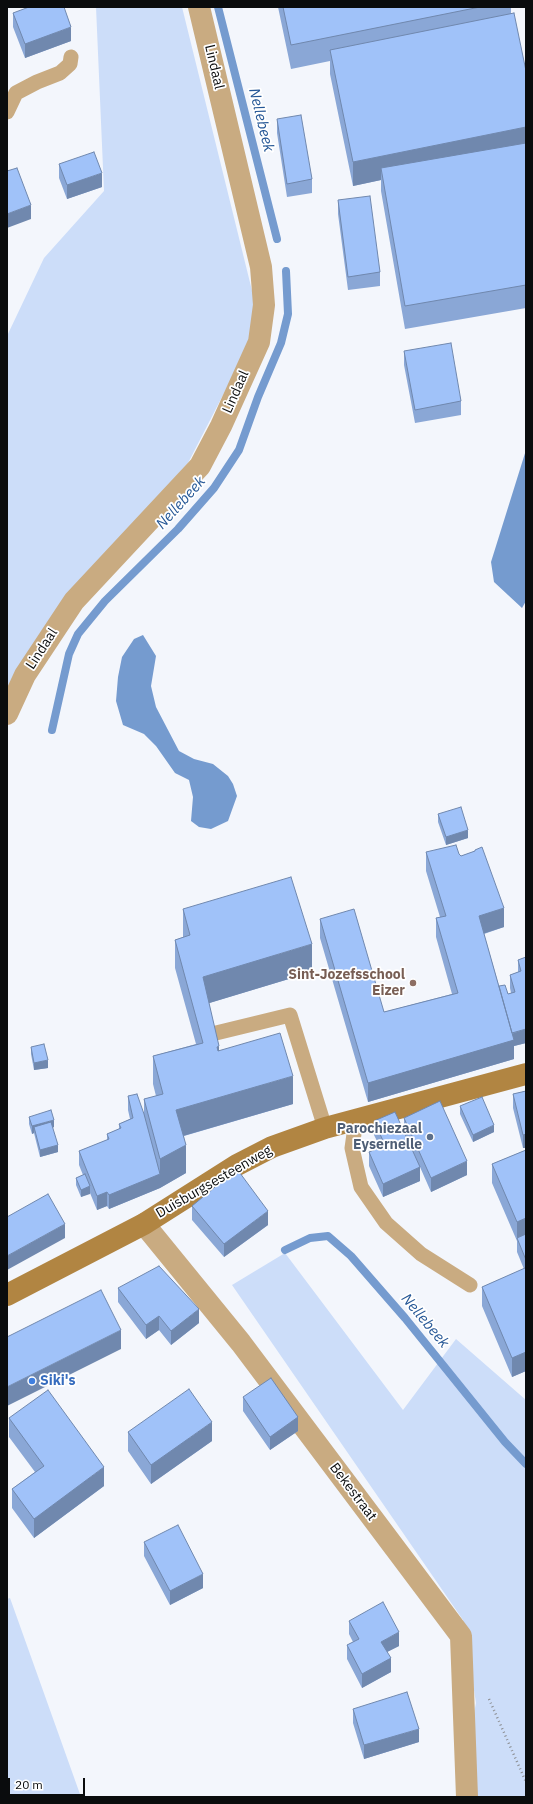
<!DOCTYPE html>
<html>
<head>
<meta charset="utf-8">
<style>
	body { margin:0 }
	#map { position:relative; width:533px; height:1804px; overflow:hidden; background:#f3f6fc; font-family:"IBM Plex Sans",sans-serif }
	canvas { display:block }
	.frame { position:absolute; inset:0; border:8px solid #0a0c0d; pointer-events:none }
	.scale { position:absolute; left:8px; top:1778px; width:77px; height:18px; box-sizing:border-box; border:2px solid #0a0c0d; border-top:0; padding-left:5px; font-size:12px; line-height:14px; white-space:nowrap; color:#0a0c0d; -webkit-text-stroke:3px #fff; paint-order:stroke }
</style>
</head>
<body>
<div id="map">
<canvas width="533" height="1804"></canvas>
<div class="frame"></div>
<div class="scale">20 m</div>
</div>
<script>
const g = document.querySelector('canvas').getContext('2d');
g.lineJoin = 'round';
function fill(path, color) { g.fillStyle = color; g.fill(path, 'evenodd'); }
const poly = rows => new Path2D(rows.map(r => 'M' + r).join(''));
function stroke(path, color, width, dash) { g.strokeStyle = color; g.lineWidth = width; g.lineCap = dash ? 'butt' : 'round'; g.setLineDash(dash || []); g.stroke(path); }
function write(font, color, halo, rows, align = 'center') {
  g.font = font + ' "IBM Plex Sans",sans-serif'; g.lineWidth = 3.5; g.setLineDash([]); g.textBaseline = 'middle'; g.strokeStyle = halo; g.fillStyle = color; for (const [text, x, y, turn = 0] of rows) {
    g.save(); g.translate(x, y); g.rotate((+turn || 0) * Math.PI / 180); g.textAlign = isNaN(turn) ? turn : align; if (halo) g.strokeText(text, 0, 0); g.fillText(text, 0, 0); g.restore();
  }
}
fill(poly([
	[96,7,182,7,260,323,188,463,74,590,7,699,7,336,44,258,104,191],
	[285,1253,403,1410,456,1339,526,1400,526,1797,457,1797,476,1703,463,1620,232,1285],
	[10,1598,81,1797,7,1797,7,1599]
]), '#ccddf9');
fill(poly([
	[526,450,526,601,522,608,494,582,491,562],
	[143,635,156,656,151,686,156,707,179,751,194,759,213,764,228,776,233,784,237,796,228,821,211,829,199,827,191,821,193,797,189,780,175,773,156,746,144,734,123,725,116,701,118,677,122,657,134,639]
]), '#759bcf');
stroke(poly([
	[218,7,277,239],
	[52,730,69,654,78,634,105,601,178,529,214,488,239,450,258,397,281,343,288,314,286,271],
	[285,1250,310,1238,328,1236,351,1256,405,1318,505,1442,526,1464]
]), '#759bcf', 8);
stroke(poly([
	[489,1699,526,1782]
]), '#8c8e92', 2.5, [1, 3]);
stroke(poly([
	[7,112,16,93,37,82,60,73,70,64,71,57],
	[216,1033,290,1015,325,1128],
	[356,1120,352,1148,361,1187,386,1223,421,1254,470,1285]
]), '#c9ab81', 15);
stroke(poly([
	[7,714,25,675,74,601,200,466,221,426,259,342,264,305,261,267,199,7],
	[144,1224,241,1343,461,1636,467,1797]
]), '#c9ab81', 22);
stroke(poly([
	[7,1295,144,1224,237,1165,272,1147,325,1128,526,1074]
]), '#b18542', 22);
fill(poly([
	[278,7,511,7,511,13,526,71,526,308,405,329,381,191,381,180,353,186,330,74,330,61,291,69],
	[13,13,71,41,25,58,13,27],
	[277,119,312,179,312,193,287,197,277,133],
	[59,164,102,187,67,199,59,178],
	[338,200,380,272,380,286,348,290,338,214],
	[404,351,461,401,461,415,415,423,404,365],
	[438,814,468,838,446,845,438,822],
	[475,850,504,927,484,934,499,986,508,994,511,993,510,988,510,975,518,972,518,960,526,957,526,1043,514,1046,514,1059,368,1102,320,938,320,919,384,1012,452,994,436,937,436,918,440,917,426,871,426,852,459,854,461,856,475,851],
	[183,909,312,972,209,1003,219,1051,293,1104,184,1136,186,1173,160,1188,109,1209,107,1206,97,1210,90,1193,81,1197,76,1185,76,1178,83,1175,79,1165,79,1151,107,1140,107,1134,119,1129,119,1124,130,1119,128,1110,128,1096,144,1114,144,1099,156,1096,153,1084,153,1056,196,1044,175,968,175,940,183,937],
	[31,1047,48,1068,34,1070,31,1054],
	[526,1091,523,1148,513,1108,513,1094],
	[460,1106,494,1132,473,1142,460,1114],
	[29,1117,54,1127,52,1128,58,1152,40,1157,34,1133,32,1134,29,1124],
	[404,1118,467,1175,431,1192,420,1167,420,1181,383,1197,369,1166,369,1152,380,1147,374,1135,374,1121,404,1131],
	[526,1150,526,1371,512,1377,482,1306,482,1287,524,1269,517,1252,517,1241,492,1183,492,1164],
	[192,1206,268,1225,224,1257,192,1220],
	[118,1288,199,1323,171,1345,159,1330,146,1339,118,1302],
	[243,1397,298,1431,270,1450,243,1411],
	[9,1418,104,1486,34,1538,12,1508,12,1489,35,1472,9,1437],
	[128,1432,212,1441,151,1484,128,1451],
	[144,1542,203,1588,170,1605,144,1556],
	[349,1621,399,1646,387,1652,391,1672,362,1688,347,1659,347,1645,353,1642,349,1634],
	[353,1709,419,1742,364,1759,353,1723]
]), '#8aa7d6');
fill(poly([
	[71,27,71,41,25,58,25,44],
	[526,127,526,150,381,168,381,180,353,186,353,162],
	[102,173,102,187,67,199,67,185],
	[31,205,31,219,7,228,7,214],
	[468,830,468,838,446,845,446,837],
	[504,908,504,927,479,935,479,916],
	[312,944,312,972,203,1005,203,977],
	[526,1029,526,1043,514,1046,514,1059,368,1102,368,1083],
	[219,1046,219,1074,217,1047],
	[48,1060,48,1068,34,1070,34,1063],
	[293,1076,293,1104,176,1138,176,1110],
	[54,1120,54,1127,35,1133,34,1127,34,1133,32,1134,32,1126],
	[494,1125,494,1132,473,1142,473,1135],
	[526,1134,526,1148,523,1148,523,1135],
	[58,1145,58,1152,40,1157,40,1150],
	[186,1145,186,1173,160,1188,160,1159],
	[467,1161,467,1175,431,1192,431,1178],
	[420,1167,420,1181,383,1197,383,1184],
	[160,1174,160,1188,109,1209,109,1195],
	[90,1186,90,1194,81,1197,81,1190],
	[107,1192,107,1206,97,1210,97,1196],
	[268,1211,268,1225,224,1257,224,1244],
	[526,1218,526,1238,517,1239,517,1222],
	[65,1224,65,1238,7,1270,7,1256],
	[199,1309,199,1323,171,1345,171,1331],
	[159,1316,159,1330,146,1339,146,1325],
	[121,1330,121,1349,7,1406,7,1387],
	[526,1352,526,1371,512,1377,512,1358],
	[298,1417,298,1431,270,1450,270,1437],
	[212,1422,212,1441,151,1484,151,1465],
	[104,1467,104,1486,34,1538,34,1519],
	[203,1574,203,1588,170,1605,170,1591],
	[399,1632,399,1646,381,1655,381,1642],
	[391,1658,391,1672,362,1688,362,1674],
	[419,1729,419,1742,364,1759,364,1745]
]), '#7088ae');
const building = poly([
	[29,7,64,7,71,27,25,44,13,13,29,7],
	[283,7,480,7,291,45,283,7],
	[514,13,526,71,526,127,353,162,330,50,514,13],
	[301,115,312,179,287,184,277,119,301,115],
	[526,143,526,285,405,306,381,168,526,143],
	[94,152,102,173,67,185,59,164,94,152],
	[17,168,31,205,7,214,7,171,17,168],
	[370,196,380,272,348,277,338,200,370,196],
	[451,343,461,401,415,410,404,351,451,343],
	[461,807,468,830,446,837,438,814,461,807],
	[456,845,459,854,461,856,475,851,475,850,482,847,504,908,479,916,514,1040,368,1083,320,919,354,909,384,1012,458,993,436,918,446,916,426,852,456,845],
	[291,877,312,944,203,977,219,1046,217,1047,218,1051,280,1033,293,1076,176,1110,186,1145,160,1159,144,1099,163,1094,153,1056,203,1043,175,940,190,935,183,909,291,877],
	[526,957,526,1029,512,1033,499,986,505,985,508,994,515,992,510,975,521,971,518,960,526,957],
	[44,1044,48,1060,34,1063,31,1047,44,1044],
	[526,1091,526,1134,523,1135,513,1094,526,1091],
	[137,1094,144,1114,160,1174,109,1195,107,1192,97,1196,79,1151,109,1139,107,1134,121,1128,119,1124,133,1118,128,1096,137,1094],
	[482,1097,494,1125,473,1135,460,1106,482,1097],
	[440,1101,467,1161,431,1178,404,1118,440,1101],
	[51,1110,54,1120,32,1126,29,1117,51,1110],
	[395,1112,420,1167,383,1184,369,1152,385,1145,374,1121,395,1112],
	[51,1122,58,1145,40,1150,34,1127,51,1122],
	[526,1150,526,1218,517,1222,492,1164,526,1150],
	[237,1169,268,1211,224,1244,192,1206,237,1169],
	[85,1174,90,1186,81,1190,76,1178,85,1174],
	[48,1194,65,1224,7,1256,7,1217,48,1194],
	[526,1234,526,1260,517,1238,526,1234],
	[159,1266,199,1309,171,1331,159,1316,146,1325,118,1288,159,1266],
	[525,1268,526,1271,526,1352,512,1358,482,1287,525,1268],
	[101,1290,121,1330,7,1387,7,1337,101,1290],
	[271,1378,298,1417,270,1437,243,1397,271,1378],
	[189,1389,212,1422,151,1465,128,1432,189,1389],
	[48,1390,104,1467,34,1519,12,1489,44,1466,9,1418,48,1390],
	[178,1525,203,1574,170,1591,144,1542,178,1525],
	[383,1602,399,1632,381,1642,391,1658,362,1674,347,1645,359,1639,349,1621,383,1602],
	[407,1692,419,1729,364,1745,353,1709,407,1692]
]);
fill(building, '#a0c2f9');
stroke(building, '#7088ae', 1);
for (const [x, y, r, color] of [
	[413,983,4,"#8d6e63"],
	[430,1137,4,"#5c6f8a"],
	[32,1381,4,"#3f7fe0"]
]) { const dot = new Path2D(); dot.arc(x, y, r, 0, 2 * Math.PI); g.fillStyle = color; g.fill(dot); stroke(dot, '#fff', 1.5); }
write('14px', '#0a0c0d', '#fff', [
	["Lindaal",214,67,77],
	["Lindaal",236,392,-66],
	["Lindaal",42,649,-57],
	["Duisburgsesteenweg",214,1182,-30],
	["Bekestraat",353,1492,53]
]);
write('bold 14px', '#785e54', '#fff', [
	["Sint-Jozefsschool",405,975],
	["Eizer",405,991]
], 'right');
write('bold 14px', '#4e5e75', '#fff', [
	["Parochiezaal",422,1129],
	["Eysernelle",422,1145]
], 'right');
write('bold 14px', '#366cbe', '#fff', [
	["Siki's",40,1381]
], 'left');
write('italic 15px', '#255796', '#fff', [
	["Nellebeek",261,120,76],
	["Nellebeek",181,503,-48],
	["Nellebeek",425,1321,50]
]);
</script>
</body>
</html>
